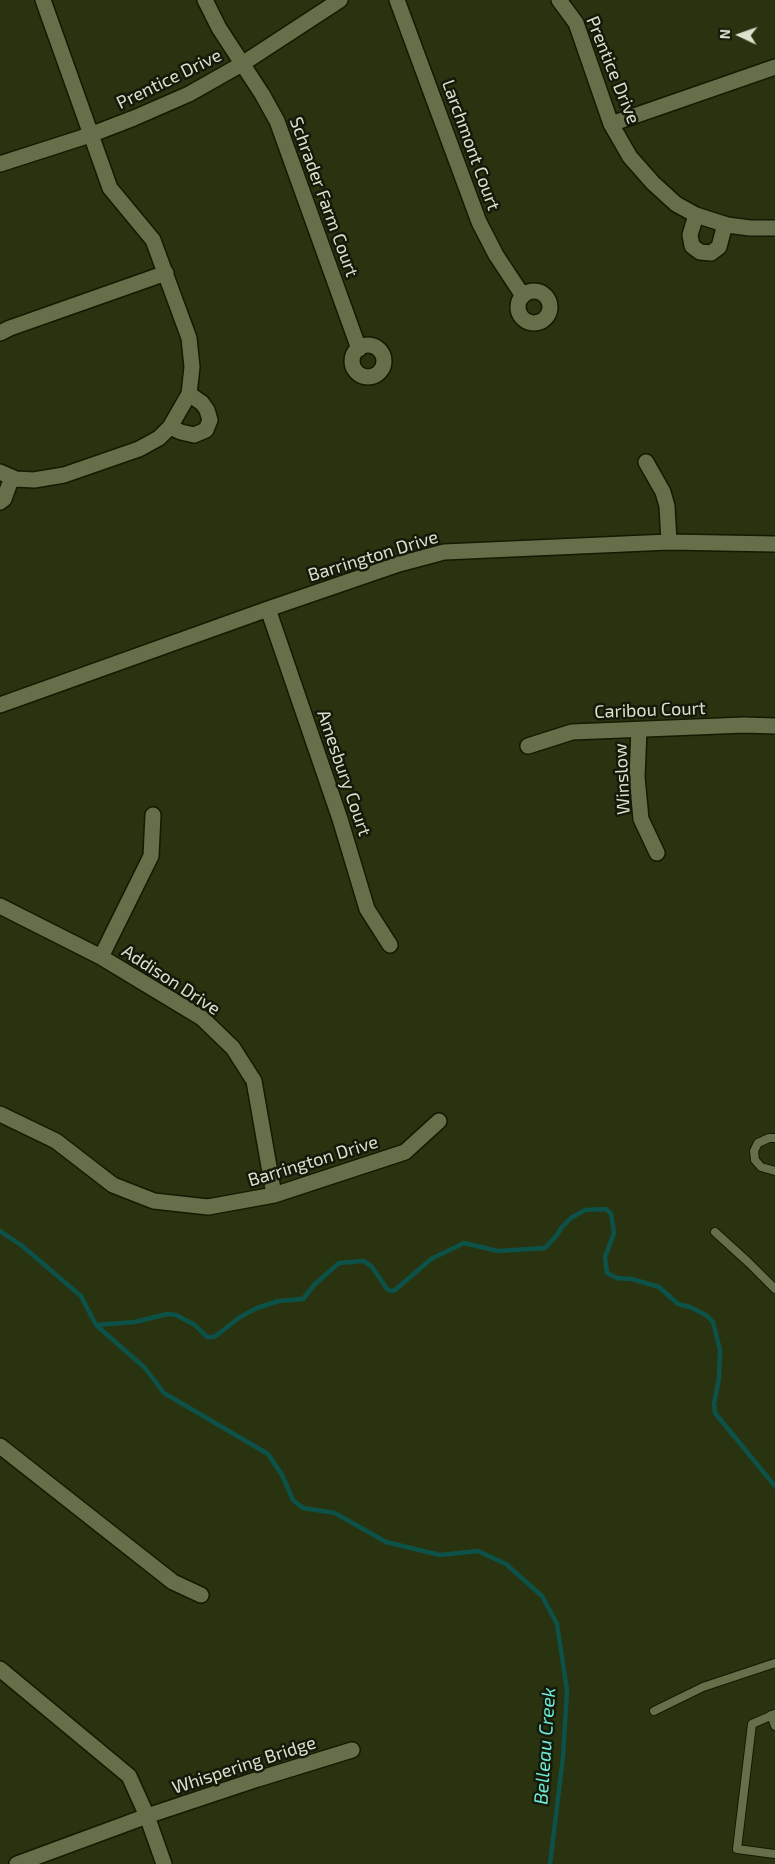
<!DOCTYPE html>
<html>
<head>
<meta charset="utf-8">
<style>
	body { margin:0 }
	#map { position:relative; width:775px; height:1864px; overflow:hidden; background:#2a330f; font-family:"Exo 2",sans-serif }
	canvas { display:block }
	.north { position:absolute; left:715px; top:10px; width:50px; height:50px; -webkit-text-stroke:4px #14190a; paint-order:stroke; rotate:273deg; font-size:14px; font-weight:700; line-height:20px; text-align:center; color:#dae1cc }
	.north::after { content:''; display:block; margin:auto; width:18px; height:22px; background:#dae1cc; clip-path:polygon(50% 0,100% 100%,50% 72%,0 100%) }
</style>
</head>
<body>
<div id="map">
<canvas width="775" height="1864"></canvas>
<div class="north">N</div>
</div>
<script>
const g = document.querySelector('canvas').getContext('2d');
g.lineJoin = 'round';
const poly = rows => new Path2D(rows.map(r => 'M' + r).join(''));
function stroke(path, color, width, dash) { g.strokeStyle = color; g.lineWidth = width; g.lineCap = dash ? 'butt' : 'round'; g.setLineDash(dash || []); g.stroke(path); }
function write(font, color, halo, rows, align = 'center') {
  g.font = font + ' "Exo 2",sans-serif'; g.lineWidth = 5; g.setLineDash([]); g.textBaseline = 'middle'; g.strokeStyle = halo; g.fillStyle = color; for (const [text, x, y, turn = 0] of rows) {
    g.save(); g.translate(x, y); g.rotate((+turn || 0) * Math.PI / 180); g.textAlign = isNaN(turn) ? turn : align; if (halo) g.strokeText(text, 0, 0); g.fillText(text, 0, 0); g.restore();
  }
}
stroke(poly([
	[0,1231,21,1245,81,1296,96,1325,145,1368,164,1393,268,1454,282,1475,293,1500,303,1508,335,1513,386,1542,440,1555,478,1551,506,1564,542,1596,557,1624,567,1690,563,1757,550,1864],
	[96,1325,135,1322,167,1314,176,1315,195,1325,207,1337,213,1337,217,1335,240,1317,257,1308,279,1301,303,1299,314,1285,339,1263,364,1261,372,1267,387,1289,392,1291,395,1290,431,1259,464,1243,498,1251,545,1248,557,1235,562,1227,571,1218,585,1210,606,1209,611,1214,614,1233,605,1257,607,1273,617,1278,632,1279,659,1287,678,1304,690,1307,706,1315,713,1322,720,1350,719,1378,714,1404,715,1413,775,1486]
]), '#0c5249', 4.5);
const service = poly([
	[775,1138,769,1138,758,1143,754,1151,755,1160,761,1167,775,1171],
	[715,1232,748,1262,775,1289],
	[654,1711,703,1687,775,1663],
	[775,1714,752,1724,737,1849,775,1854],
	[771,1715,775,1726]
]);
const minor = poly([
	[205,0,219,28,262,94,277,121,359,349],
	[397,0,479,222,496,255,523,296],
	[559,0,576,23,611,124,630,157,653,183,676,204,696,215,727,225,750,228,775,228],
	[611,124,775,67],
	[0,164,90,135,134,118,189,94,242,64,340,0],
	[696,215,690,235,692,246,700,252,711,253,719,247,725,224],
	'518 307a16 16 0 1 1 32 0a16 16 0 1 1-32 0Z',
	[0,333,10,328,166,273],
	'352 361a16 16 0 1 1 32 0a16 16 0 1 1-32 0Z',
	[170,427,181,432,194,435,206,430,210,420,207,410,202,403,189,394],
	[646,462,663,492,667,506,669,542],
	[0,472,16,479,34,480,64,475,139,449,159,438,170,427,189,394,192,367,189,338,153,240,110,188,43,0],
	[0,502,4,499,12,477],
	[268,609,340,819,367,909,390,945],
	[0,705,268,609,399,564,444,552,669,542,775,544],
	[639,730,637,777,641,819,657,853],
	[528,746,572,732,744,725,775,726],
	[0,906,101,957,202,1018,233,1048,254,1081,274,1195],
	[101,957,151,856,153,815],
	[0,1114,56,1141,113,1185,154,1201,208,1207,274,1195,405,1152,439,1121],
	[0,1446,173,1582,201,1595],
	[0,1669,129,1776,147,1816,164,1864],
	[17,1864,147,1816,258,1779,352,1750]
]);
stroke(service, '#121a00', 10);
stroke(minor, '#121a00', 18);
stroke(service, '#65704a', 8);
stroke(minor, '#65704a', 15);
write('18px', '#dae1cc', '#14190a', [
	["Prentice Drive",613,70,68],
	["Prentice Drive",169,79,-26],
	["Larchmont Court",471,145,70],
	["Schrader Farm Court",324,197,70],
	["Barrington Drive",373,556,-17],
	["Caribou Court",650,710,-2],
	["Amesbury Court",344,773,71],
	["Winslow",622,779,-93],
	["Addison Drive",171,980,33],
	["Barrington Drive",313,1161,-17],
	["Whispering Bridge",244,1765,-18]
]);
write('italic 19px', '#6dedd9', '#14190a', [
	["Belleau Creek",545,1746,-86]
]);
</script>
</body>
</html>
